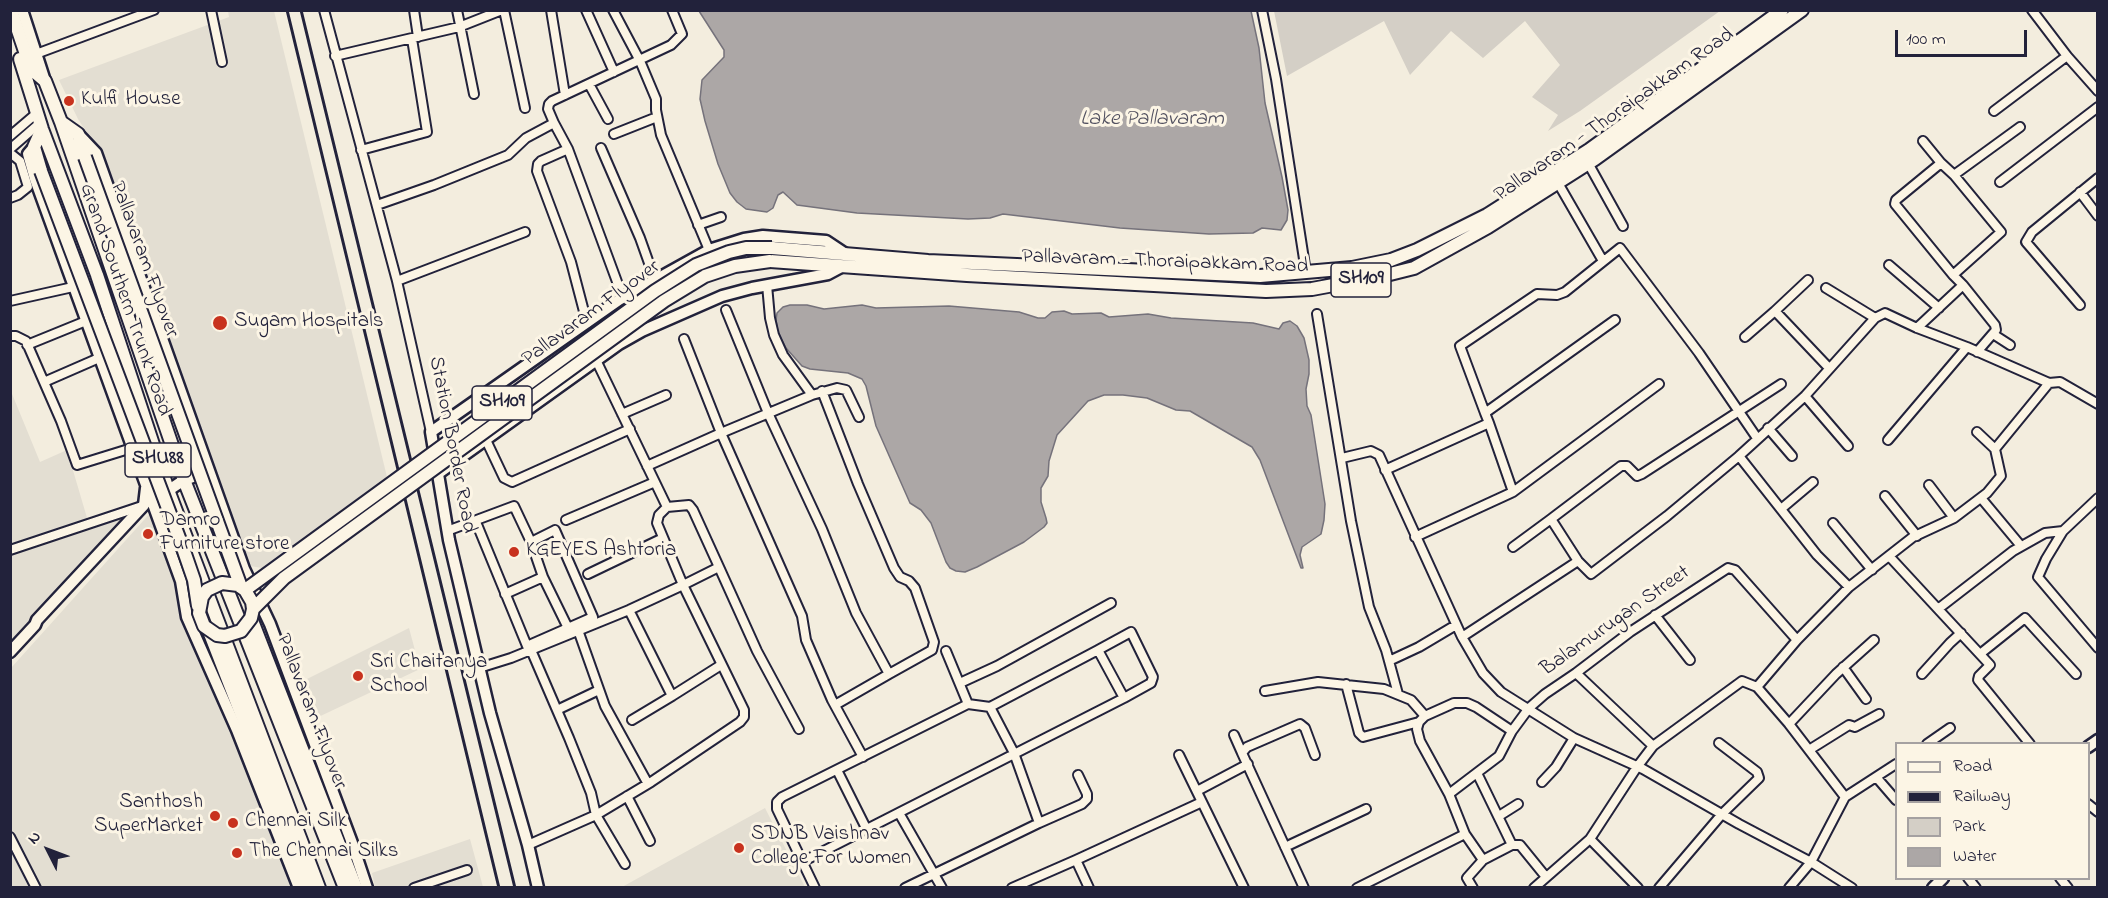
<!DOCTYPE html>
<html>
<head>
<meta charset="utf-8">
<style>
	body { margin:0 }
	#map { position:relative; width:2108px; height:898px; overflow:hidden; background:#f3edde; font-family:"Indie Flower",sans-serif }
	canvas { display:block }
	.frame { position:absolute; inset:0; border:12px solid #22223b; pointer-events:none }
	.legend { position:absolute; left:1895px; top:742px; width:195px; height:138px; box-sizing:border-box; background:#fcf5e5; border:2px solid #a5a1a1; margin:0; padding:8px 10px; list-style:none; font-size:18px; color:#22223b }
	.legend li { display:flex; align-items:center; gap:12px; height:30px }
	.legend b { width:30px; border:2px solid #a5a1a1 }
	.north { position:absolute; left:18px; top:820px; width:60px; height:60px; -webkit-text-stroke:4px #fcf5e5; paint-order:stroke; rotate:312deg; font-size:16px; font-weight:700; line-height:24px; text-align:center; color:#22223b }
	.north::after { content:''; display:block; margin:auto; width:21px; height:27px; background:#22223b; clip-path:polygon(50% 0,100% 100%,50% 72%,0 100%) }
	.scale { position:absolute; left:1895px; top:30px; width:132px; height:27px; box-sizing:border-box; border:3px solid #22223b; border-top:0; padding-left:8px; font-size:18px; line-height:21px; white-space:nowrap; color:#22223b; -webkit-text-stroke:4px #fcf5e5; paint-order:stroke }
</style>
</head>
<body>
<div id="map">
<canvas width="2108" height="898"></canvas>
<div class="frame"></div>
<ul class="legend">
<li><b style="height:8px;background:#fcf5e5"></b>Road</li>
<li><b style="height:8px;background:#22223b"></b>Railway</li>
<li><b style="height:16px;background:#d4cfc6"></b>Park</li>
<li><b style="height:16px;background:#aca7a6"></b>Water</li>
</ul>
<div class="north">N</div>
<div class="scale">100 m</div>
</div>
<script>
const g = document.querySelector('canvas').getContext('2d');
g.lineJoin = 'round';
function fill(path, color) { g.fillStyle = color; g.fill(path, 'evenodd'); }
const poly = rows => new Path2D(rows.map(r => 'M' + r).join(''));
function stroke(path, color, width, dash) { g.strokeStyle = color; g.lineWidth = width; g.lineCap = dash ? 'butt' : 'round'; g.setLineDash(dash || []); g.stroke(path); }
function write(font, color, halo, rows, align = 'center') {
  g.font = font + ' "Indie Flower",sans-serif'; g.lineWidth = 6; g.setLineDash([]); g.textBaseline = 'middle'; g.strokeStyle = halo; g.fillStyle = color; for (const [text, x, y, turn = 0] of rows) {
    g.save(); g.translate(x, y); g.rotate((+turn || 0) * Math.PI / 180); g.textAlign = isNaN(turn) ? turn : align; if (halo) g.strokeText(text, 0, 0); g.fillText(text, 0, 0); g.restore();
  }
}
fill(poly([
	[228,11,274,11,387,477,262,568,244,565,97,149,78,119,59,80,229,17],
	[10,389,40,462,67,450,90,528,128,517,10,646],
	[152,511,294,887,11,888,11,668],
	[409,628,420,669,312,720,297,684],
	[765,808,805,887,622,887],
	[470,839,483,887,375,887,372,873]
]), '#e3ded2');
fill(poly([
	[1274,11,1274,10,1720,11,1580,111,1548,131,1558,115,1532,97,1560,65,1525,21,1483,58,1451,31,1410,75,1384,21,1287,76]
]), '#d4cfc6');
const water = poly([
	[699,11,1251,11,1259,48,1265,103,1282,177,1288,210,1287,220,1281,230,1262,228,1253,233,1209,234,1120,228,1003,214,990,218,968,219,857,213,797,205,783,192,778,195,773,208,767,212,746,209,737,202,730,193,718,164,705,121,700,99,702,80,724,57,724,50,699,11],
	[790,305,807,305,824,309,862,305,876,308,949,306,1019,312,1038,318,1045,318,1052,312,1064,311,1072,314,1101,313,1109,317,1148,314,1171,318,1253,323,1279,329,1283,323,1290,321,1297,326,1304,338,1309,360,1309,374,1306,389,1307,406,1311,415,1325,504,1324,520,1321,534,1302,547,1300,555,1303,568,1301,568,1260,460,1252,447,1190,411,1176,410,1147,398,1123,395,1104,395,1088,401,1057,435,1049,461,1048,476,1041,488,1041,502,1046,518,1047,523,1044,527,1024,542,977,567,965,572,956,571,950,568,946,562,931,523,921,510,910,503,906,494,876,426,866,386,862,379,848,373,810,369,802,366,786,348,778,332,776,320,777,313,783,307,790,305]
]);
fill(water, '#aca7a6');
stroke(water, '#75727b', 1.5);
const street = poly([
	[211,10,222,62],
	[324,10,397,281,431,432],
	[414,10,418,37],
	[457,10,474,94],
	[504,10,525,108],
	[551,10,565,95],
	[586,10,614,72],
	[613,10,640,61,656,99,656,110,661,135,709,250],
	[1262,10,1276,79,1306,272],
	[2032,10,2067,56],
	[36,54,154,10],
	[335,56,459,27,502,10],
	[589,84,608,119],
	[1994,111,2067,56,2098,91],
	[614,134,657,117],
	[10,136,37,113],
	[1923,141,1941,163],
	[601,148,640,238,655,280],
	[10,149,41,122],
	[568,149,541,161,538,164,537,171,571,262,587,323],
	[361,150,427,132,412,39],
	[10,153,20,161,28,187,18,195,10,198],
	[1588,163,1623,226],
	[1954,175,2020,127],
	[2000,182,2098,107],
	[1558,183,1603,261],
	[2080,192,2098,216],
	[377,205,434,185,508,155,526,138,554,123],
	[698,225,721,217],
	[1889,265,1939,308],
	[397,281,525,232],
	[767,285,770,318,774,335,783,355,812,395],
	[1963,285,1995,325,1996,330,1977,352],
	[1826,288,1875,318],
	[623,298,568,149,554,123,548,109,549,104,552,101,671,45,682,34,672,10],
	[10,301,73,287],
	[2080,305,2026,242,2032,232,2098,178],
	[726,310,768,413,822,529,856,613,889,674,835,705],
	[1775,311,1808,280],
	[1317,314,1351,521,1369,607,1386,650,1398,694],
	[1917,328,1963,285,1953,275,1895,204,1896,200,1941,163,1954,175,2001,232,1953,275],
	[1993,334,2010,345],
	[10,336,16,336,26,341,61,421,77,465,132,448],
	[1745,337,1775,311,1829,368],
	[684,339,721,433,812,395,837,388,846,390,859,417],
	[27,345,86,321],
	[1967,347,2049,383,1995,449,1977,432],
	[596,360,667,507,659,515,657,523,683,585,719,567,693,510,689,505,667,507],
	[44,382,99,358],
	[2049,383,2060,382,2098,404],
	[1781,384,1642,474,1637,476,1627,466,1621,466,1551,519,1578,561,1591,574,1667,516,1739,456,1805,396,1875,318,1885,313,1917,328,1967,347,1888,440],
	[822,391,858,484,894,568,900,577,909,581,915,588,934,642,932,650,889,674],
	[1805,396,1848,446],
	[1485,413,1460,346,1537,294,1557,295,1565,292,1620,248,1699,353,1757,438],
	[622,414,666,395],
	[1489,423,1513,492],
	[1768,428,1792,456],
	[486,440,504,478,512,482,630,429],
	[1739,456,1817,555,1849,587],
	[1342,458,1371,451,1379,455,1462,637,1483,673,1501,692,1574,738,1643,769,1739,824,1811,862,1852,888],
	[647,466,721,433,802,616,806,640,832,700,863,757],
	[1385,470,1489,423,1485,413,1615,320],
	[1929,485,1954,518],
	[1885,496,1917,536],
	[1981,498,2021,546],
	[2098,498,2063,531,2046,559,2038,577,2098,648],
	[1781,509,1813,482],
	[566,520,655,482],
	[476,522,527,646,568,628,593,617,555,530,531,542,543,577,568,628],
	[1833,523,1872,570],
	[447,531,514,506,531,542],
	[1415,537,1513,492,1659,384],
	[1513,547,1551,519],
	[10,550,142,506],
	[1889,556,1938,609],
	[719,567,757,651,799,729],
	[588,574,663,538],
	[505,594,543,577],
	[629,610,672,696,721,665],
	[1655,615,1690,660],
	[578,630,605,706,648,784],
	[1462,637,1578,561],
	[531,650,569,738,591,793,596,815,625,864],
	[946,651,968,704],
	[1980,654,2025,618,2076,674],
	[1389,661,1419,647,1456,625],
	[1843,667,1866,699],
	[479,668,511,658,629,610,683,585,744,710,744,717,740,722,651,782,596,815,528,845],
	[1576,673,1653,746],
	[1922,674,1950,643,1961,633],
	[960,683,997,666,1111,603],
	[1346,684,1359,733,1363,737,1419,722],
	[1757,687,1797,640,1849,587,1913,537,1954,518,1987,493,2001,476,1995,449],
	[1265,691,1318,682,1384,689,1411,700,1425,716,1454,703,1467,703,1476,707,1512,731],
	[557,710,599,690],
	[1425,716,1419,722,1417,729,1420,741,1449,794,1465,834,1483,860,1512,845,1520,845,1546,877],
	[632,720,672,696],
	[1789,724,1836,674,1874,640],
	[1234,735,1242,753],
	[1927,744,1950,728],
	[2030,744,1978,680,1979,676,1990,665,1938,609,2013,551,2045,533,2063,531],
	[1809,750,1849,725,1855,727,1879,714],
	[1179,755,1244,888],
	[837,770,866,828],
	[1477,773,1512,845],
	[1877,778,1896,800],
	[1542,782,1556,767,1574,738],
	[1197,791,1248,764],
	[1449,794,1499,756,1512,731,1529,708,1545,694,1576,673,1630,632,1728,568,1735,570,1797,640],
	[627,796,650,841],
	[2088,804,2098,812],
	[899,813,942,888],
	[1499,816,1518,804],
	[1039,823,1082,804,1087,799,1087,794,1078,775],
	[10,837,36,888],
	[1590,839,1638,888],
	[1285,847,1366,809],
	[1076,860,1089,888],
	[802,862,1124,698,1151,683,1153,677,1131,632,1098,650],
	[1968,878,1976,888],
	[2060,878,2068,888],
	[414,888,467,870],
	[815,888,777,809,777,802,782,797,968,704,990,707],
	[905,888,1039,823,1014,753,990,707,1098,650,1124,698],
	[1012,888,1076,860,1202,802],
	[1304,888,1242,753,1247,747,1300,724,1305,728,1315,755],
	[1357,888,1465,834],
	[1473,888,1467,878,1483,860],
	[1534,888,1590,839,1637,767,1653,746,1742,681,1757,687,1789,724,1845,797],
	[1659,888,1722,814,1759,778,1757,772,1719,743],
	[1789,888,1811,862,1845,797,1896,764]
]);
const secondary = poly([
	[22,10,45,81],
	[78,134,96,153,244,569,270,624,352,843,367,888],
	[34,147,28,154,35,179,181,581,187,617,237,730,299,888],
	[439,473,619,344,642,331,722,296,752,288,828,274,843,266],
	[163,494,184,480,208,472],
	[10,652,35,625,37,620,144,505,146,488],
	[2088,747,2098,740],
	[538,888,528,845,490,713,449,540,431,432,619,300,709,250,744,239,763,236,826,241,844,253],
	[1933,888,1943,878]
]);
const primary = poly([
	[11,10,31,69,45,81,61,122,184,480,345,888],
	[20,59,42,129,97,275,168,490,319,888],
	[61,122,78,134,85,157],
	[41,171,34,147,42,129],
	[772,248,928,261,1260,276,1352,268,1391,260,1417,250,1487,215,1589,150,1782,10],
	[770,261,967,275,1266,291,1312,289,1382,276,1414,268,1488,227,1595,159,1802,10],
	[251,618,356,888],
	[209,631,309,888]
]);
stroke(street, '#22223b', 12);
stroke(secondary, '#22223b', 15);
stroke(primary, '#22223b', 16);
stroke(street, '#fcf5e5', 8);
stroke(secondary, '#fcf5e5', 10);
stroke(primary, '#fcf5e5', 12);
stroke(poly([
	[287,10,499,888],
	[301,10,515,888]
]), '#22223b', 3);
const primaryBridge = poly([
	[85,157,241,587],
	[41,171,184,551,194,580,198,606],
	[245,590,655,291,696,265,729,252,746,248,772,248],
	[253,609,252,602,245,590,238,585,222,583,207,590,202,597,199,613,204,626,217,635,225,636,241,631,251,618,253,609,284,578,664,301,705,276,735,266,770,261]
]);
stroke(primaryBridge, '#22223b', 16, []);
stroke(primaryBridge, '#fcf5e5', 12);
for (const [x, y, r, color] of [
	[69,101,6,"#c8321e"],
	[220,323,8,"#c8321e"],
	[148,534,6,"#c8321e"],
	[514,552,6,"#c8321e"],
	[358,676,6,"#c8321e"],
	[215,816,6,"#c8321e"],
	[233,823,6,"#c8321e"],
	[739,848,6,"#c8321e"],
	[237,853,6,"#c8321e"]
]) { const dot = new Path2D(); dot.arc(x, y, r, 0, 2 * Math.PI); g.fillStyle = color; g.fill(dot); stroke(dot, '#fcf5e5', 2); }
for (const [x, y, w] of [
	[1361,280,60],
	[502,403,60],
	[158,460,66]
]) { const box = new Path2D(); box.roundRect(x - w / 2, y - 17, w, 34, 4.5); g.fillStyle = '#fcf5e5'; g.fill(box); stroke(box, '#22223b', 1.5); }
write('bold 20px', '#22223b', null, [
	["SH109",1361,280],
	["SH109",502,403],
	["SHU88",158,460]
]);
write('21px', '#22223b', '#fcf5e5', [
	["Kulfi House",81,101],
	["Sugam Hospitals",234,323],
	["Damro",160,522],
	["Furniture store",160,546],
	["KGEYES Ashtoria",526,552],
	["Sri Chaitanya",370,664],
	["School",370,688],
	["Santhosh",203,804,"right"],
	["SuperMarket",203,828,"right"],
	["Chennai Silk",245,823],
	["SDNB Vaishnav",751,836],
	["College For Women",751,860],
	["The Chennai Silks",249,853]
], 'left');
write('21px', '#22223b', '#fcf5e5', [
	["Pallavaram - Thoraipakkam Road",1615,116,-35],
	["Pallavaram Flyover",143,260,70],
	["Pallavaram - Thoraipakkam Road",1165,263,2],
	["Grand Southern Trunk Road",124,300,71],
	["Pallavaram Flyover",592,314,-36],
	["Station Border Road",451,445,79],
	["Balamurugan Street",1616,622,-35],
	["Pallavaram Flyover",310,712,69]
]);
write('italic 22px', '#525160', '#fcf5e5', [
	["Lake Pallavaram",1152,120]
]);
</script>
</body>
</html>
